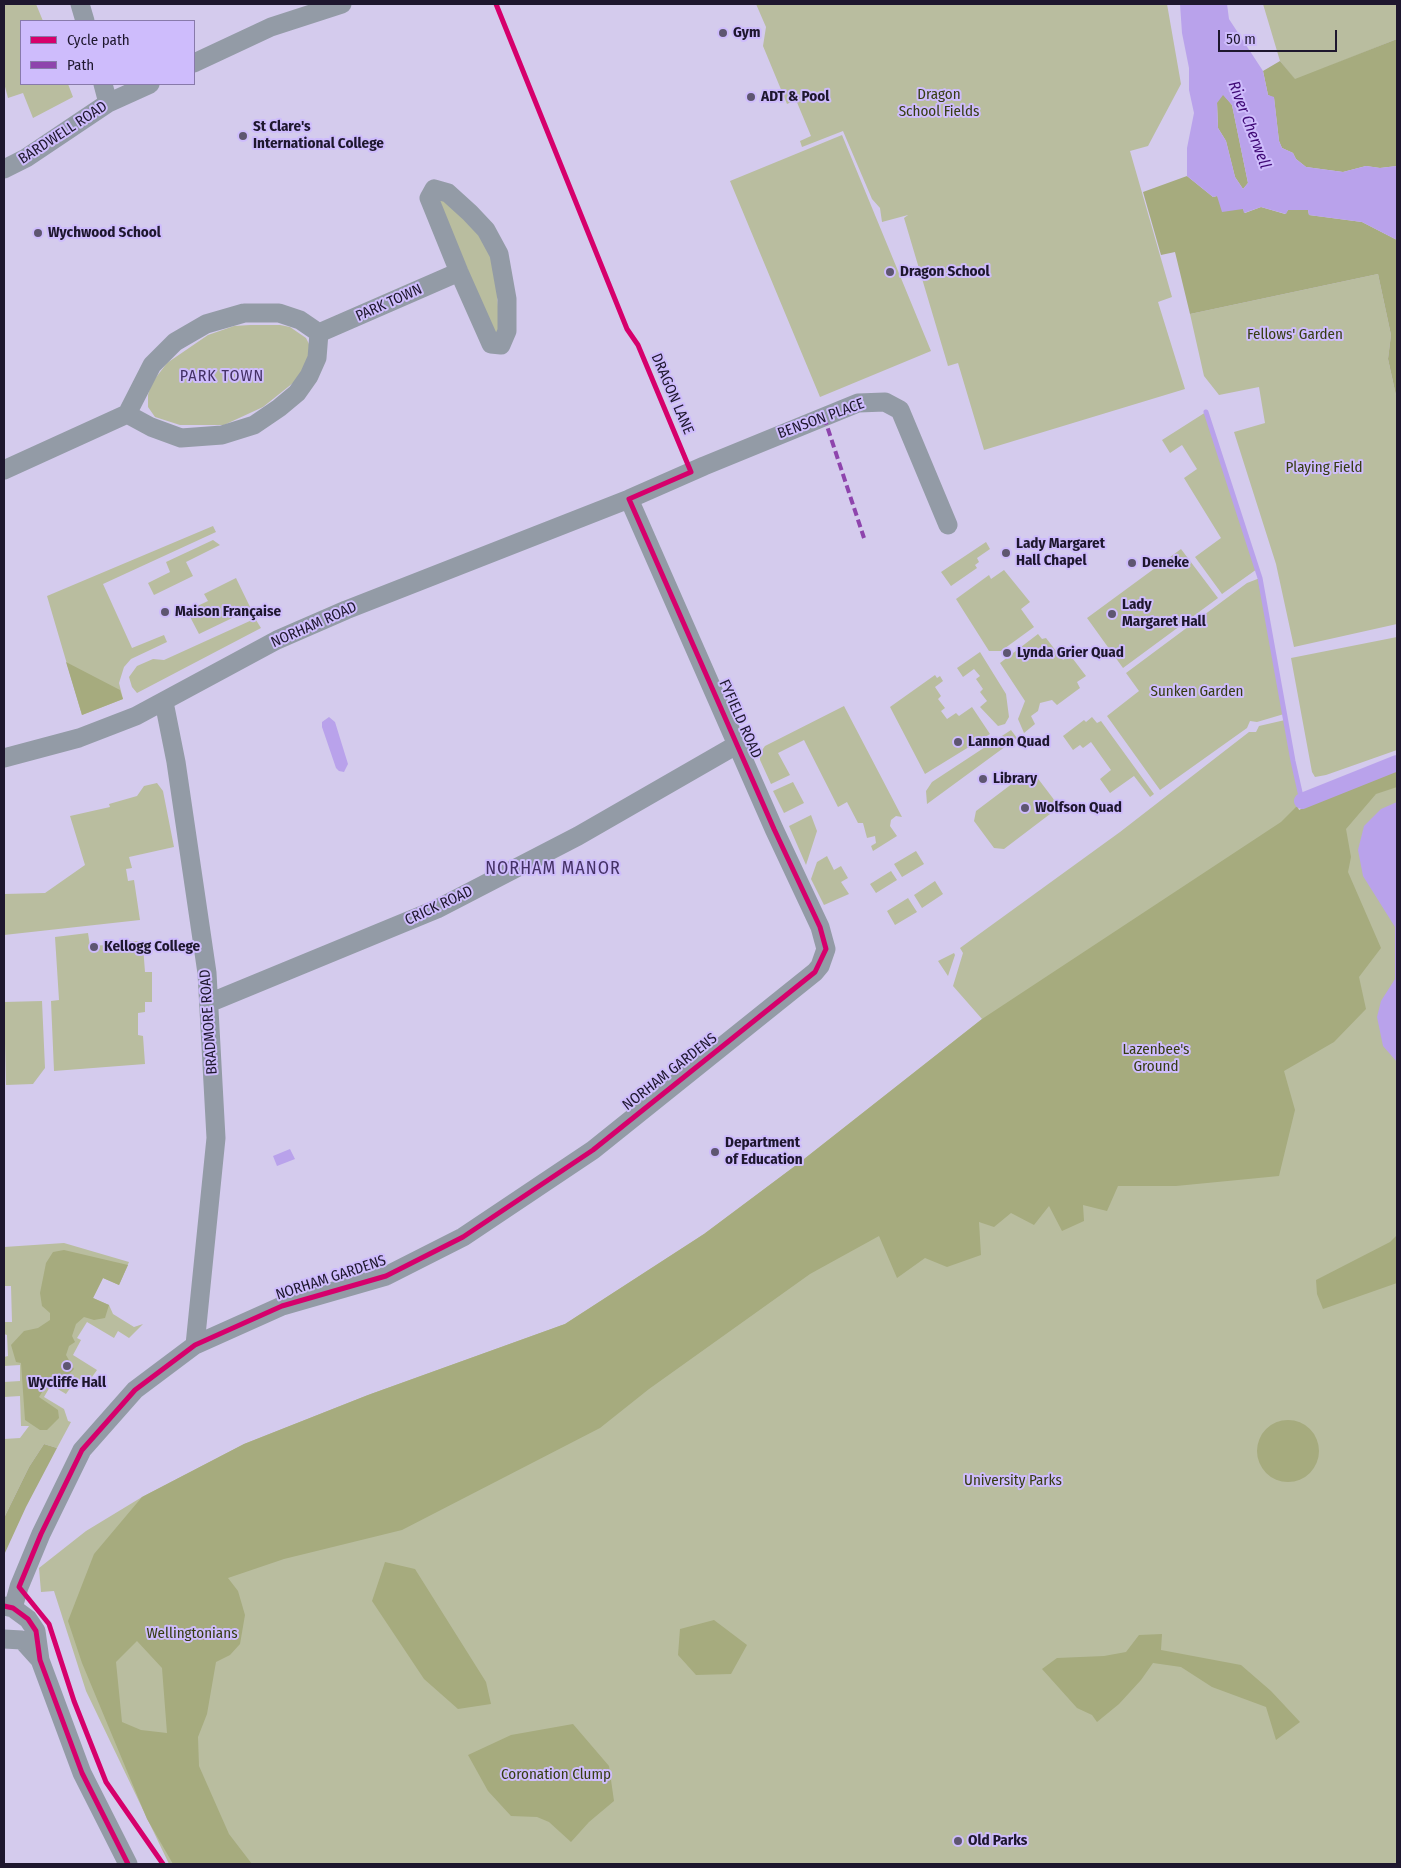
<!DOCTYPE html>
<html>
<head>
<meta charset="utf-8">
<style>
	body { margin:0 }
	#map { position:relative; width:1401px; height:1868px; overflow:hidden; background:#d4cbed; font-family:"Fira Sans Condensed",sans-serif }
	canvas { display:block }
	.frame { position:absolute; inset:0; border:5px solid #1e172e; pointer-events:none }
	.legend { position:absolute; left:20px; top:20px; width:175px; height:65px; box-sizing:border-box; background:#cebcfc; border:1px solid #887aaa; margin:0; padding:6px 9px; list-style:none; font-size:15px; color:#1e172e }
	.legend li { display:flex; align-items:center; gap:10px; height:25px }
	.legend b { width:25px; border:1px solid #887aaa }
	.scale { position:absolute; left:1218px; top:30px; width:119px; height:22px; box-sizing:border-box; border:2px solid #1e172e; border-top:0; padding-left:6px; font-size:15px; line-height:18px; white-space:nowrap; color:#1e172e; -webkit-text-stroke:4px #cebcfc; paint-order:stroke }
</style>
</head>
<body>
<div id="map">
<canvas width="1401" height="1868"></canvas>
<div class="frame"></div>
<ul class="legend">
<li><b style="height:6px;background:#d6006c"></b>Cycle path</li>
<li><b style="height:6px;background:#8e44ad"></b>Path</li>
</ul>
<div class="scale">50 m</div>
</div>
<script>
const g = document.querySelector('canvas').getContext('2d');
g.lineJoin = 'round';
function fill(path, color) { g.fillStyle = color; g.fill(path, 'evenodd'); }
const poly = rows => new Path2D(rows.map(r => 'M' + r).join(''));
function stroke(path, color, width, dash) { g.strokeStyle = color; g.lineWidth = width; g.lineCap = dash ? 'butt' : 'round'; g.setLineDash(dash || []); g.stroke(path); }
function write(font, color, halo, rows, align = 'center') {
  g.font = font + ' "Fira Sans Condensed",sans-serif'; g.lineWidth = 4; g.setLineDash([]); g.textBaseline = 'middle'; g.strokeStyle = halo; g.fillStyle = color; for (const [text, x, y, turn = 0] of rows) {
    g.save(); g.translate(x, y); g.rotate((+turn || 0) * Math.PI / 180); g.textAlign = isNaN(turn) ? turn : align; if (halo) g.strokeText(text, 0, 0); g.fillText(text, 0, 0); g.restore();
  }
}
fill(poly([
	[4,4,36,4,43,21,21,21,21,84,68,84,73,97,33,118,23,93,8,98,4,83],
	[756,4,1167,4,1181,84,1148,146,1130,151,1172,297,1158,302,1185,389,984,450,958,363,948,366,904,218,908,215,882,222,880,208,872,199,843,131,802,147,800,141,811,136,796,100,787,104,763,46,766,27],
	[1263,4,1397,4,1397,39,1295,80,1280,61],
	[842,135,931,351,820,397,730,181],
	[441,198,458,206,494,253,500,333,491,333,434,204],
	[1378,274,1391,335,1388,359,1397,400,1397,624,1294,647,1276,564,1234,432,1265,423,1259,387,1219,395,1204,376,1190,314],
	[250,325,280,325,290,327,306,338,310,346,309,355,298,379,263,407,224,425,180,425,155,417,148,407,148,395,151,384,167,363,208,335,234,326],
	[1206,412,1257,569,1222,594,1195,557,1221,538,1184,478,1197,469,1182,445,1170,453,1162,440],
	[213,526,216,532,103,584,132,648,164,635,167,642,131,659,124,667,119,683,123,699,82,715,47,596],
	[213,540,220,545,186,562,193,576,154,595,148,583,170,572,166,562],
	[986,542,990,549,977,558,979,562,975,565,977,568,951,586,941,572],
	[1181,549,1218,598,1123,668,1087,618],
	[1004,570,1030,602,1021,609,1034,627,1001,651,989,651,956,599,989,575,991,579],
	[236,578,251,609,199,634,187,611,208,601,204,594],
	[1260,578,1284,714,1257,722,1250,721,1247,728,1160,790,1107,716,1139,691,1126,673,1247,583],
	[252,620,256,620,261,628,137,693,132,687,129,677,137,666,153,659,164,660],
	[1038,634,1042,639,1046,638,1063,660,1070,655,1086,676,1077,682,1080,688,1057,705,1052,700,1040,703,1038,711,1031,716,1035,724,1024,733,1018,719,1025,701,1000,663],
	[1397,637,1397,750,1326,775,1315,777,1312,772,1291,658],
	[980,652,1006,694,1009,717,1005,724,998,726,980,707,987,701,980,692,983,689,976,679,980,676,974,669,963,677,957,668],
	[935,675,937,678,940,676,943,681,935,687,941,696,938,699,945,708,941,711,947,719,956,713,959,716,972,707,990,734,925,774,890,707],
	[844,706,902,817,896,816,891,820,890,826,897,836,873,851,871,846,876,843,875,836,867,838,863,823,858,823,847,802,838,807,804,740,778,753,790,775,771,784,760,760,760,753,765,746],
	[1092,717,1097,723,1101,721,1154,794,1150,797,1134,776,1110,793,1100,779,1111,770,1091,742,1083,748,1080,745,1073,750,1063,736,1084,720,1086,722],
	[1285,720,1300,792,1297,806,1299,810,1397,769,1397,1864,169,1864,86,1691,54,1591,41,1592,39,1568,86,1531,142,1497,244,1444,368,1395,565,1324,704,1234,799,1163,982,1019,953,986,963,953,960,948,1120,832,1249,732,1256,732,1259,726],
	[1011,730,1017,738,927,804,926,791,932,782],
	[1025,774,1036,776,1055,801,1054,811,1004,849,994,848,974,821,976,811],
	[793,782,804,803,784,813,773,791],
	[157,783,163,791,174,847,129,857,132,868,126,869,128,881,134,880,140,920,4,935,4,894,45,893,85,865,70,816,110,807,109,804,137,796,144,786],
	[811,815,817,831,806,865,789,826],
	[916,851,924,864,902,877,894,864],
	[827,856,834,870,841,866,848,878,841,882,849,894,824,905,811,879,817,862],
	[891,871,897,880,876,893,870,884],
	[935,881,943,894,922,908,914,895],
	[908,898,917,912,895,925,887,911],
	[88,933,90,946,124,944,128,941,149,941,149,946,143,946,145,972,152,972,152,1002,145,1002,145,1012,138,1013,138,1035,143,1036,145,1064,54,1071,51,1001,59,1000,55,937],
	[954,953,955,955,948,976,938,961],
	[42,1001,45,1068,33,1084,6,1085,4,1002],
	[64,1243,129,1262,119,1285,103,1278,93,1298,109,1305,113,1314,134,1327,143,1324,129,1338,118,1331,114,1338,87,1322,77,1338,81,1340,73,1355,97,1370,87,1384,77,1378,66,1394,51,1385,44,1397,64,1409,68,1421,71,1422,57,1448,44,1444,29,1467,4,1518,4,1439,20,1438,29,1426,21,1426,20,1396,4,1397,4,1382,20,1381,20,1365,4,1366,4,1357,8,1356,7,1335,4,1334,4,1322,12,1322,11,1286,4,1286,4,1247]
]), '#b9bd9f');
fill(poly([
	[1397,39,1397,166,1380,168,1366,166,1343,172,1306,167,1296,159,1293,153,1282,148,1279,141,1274,98,1268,95,1263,71,1280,61,1295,79],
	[1223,94,1232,105,1248,183,1243,189,1235,177,1226,141,1218,128,1217,102],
	[1187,176,1213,197,1217,196,1243,209,1245,213,1261,207,1285,214,1288,210,1308,210,1309,215,1362,222,1397,240,1397,400,1388,359,1391,335,1378,274,1190,314,1175,252,1161,255,1143,192],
	[66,662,120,690,123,699,82,715],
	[1397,771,1397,787,1376,794,1346,829,1351,857,1348,872,1381,948,1359,977,1366,1009,1334,1042,1284,1071,1295,1110,1279,1176,1176,1186,1118,1186,1107,1211,1083,1205,1084,1221,1062,1231,1049,1206,1034,1225,1011,1213,994,1227,979,1222,981,1255,947,1267,925,1258,897,1278,879,1236,810,1274,649,1389,600,1428,402,1530,284,1559,228,1578,238,1591,245,1615,240,1644,230,1655,216,1662,207,1714,198,1737,199,1766,229,1834,252,1864,173,1864,147,1819,82,1663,68,1621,94,1554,142,1497,244,1444,368,1395,565,1324,704,1234,799,1163,982,1019,1281,822,1297,806,1299,810],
	[137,1641,162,1668,167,1733,141,1730,122,1722,116,1662],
	[1397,1235,1397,1283,1323,1309,1317,1294,1316,1280,1390,1242],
	[64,1250,128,1265,119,1285,103,1278,93,1298,109,1305,105,1318,94,1320,84,1317,76,1324,72,1336,75,1342,69,1346,66,1355,74,1369,64,1379,47,1384,39,1397,58,1410,59,1418,47,1430,40,1430,25,1420,21,1363,16,1362,11,1345,24,1331,38,1328,50,1320,50,1313,42,1306,40,1293,46,1263,53,1252],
	'1257 1451a31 31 0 1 1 62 0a31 31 0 1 1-62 0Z',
	[44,1444,57,1448,26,1507,4,1555,4,1518,29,1467],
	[385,1562,415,1569,486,1682,491,1704,458,1709,424,1679,372,1601],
	[714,1620,747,1645,731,1674,696,1675,678,1655,680,1629],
	[1162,1634,1161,1650,1241,1665,1271,1691,1300,1722,1276,1740,1266,1707,1212,1687,1181,1667,1153,1663,1141,1680,1119,1704,1097,1722,1092,1715,1077,1708,1042,1669,1057,1658,1104,1656,1126,1652,1139,1635],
	[573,1724,609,1766,614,1801,589,1822,571,1842,549,1822,537,1817,511,1816,488,1791,468,1755,511,1735]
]), '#a6ab7e');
fill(poly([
	[1180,4,1227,4,1229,19,1263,71,1268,95,1274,97,1279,141,1282,148,1293,153,1296,159,1306,167,1343,172,1366,166,1380,168,1397,166,1397,240,1362,222,1309,215,1308,210,1288,210,1286,214,1261,207,1244,213,1243,209,1222,212,1217,196,1213,197,1187,176,1187,148,1194,113,1189,90,1189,68,1182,33],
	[1223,95,1232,105,1248,183,1243,189,1235,177,1226,141,1218,128,1217,103],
	[329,717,335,722,348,764,344,772,339,771,336,768,322,727,322,722],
	[1397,802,1397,1062,1383,1046,1377,1017,1381,1001,1395,979,1395,927,1363,876,1358,850,1364,826,1381,809],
	[290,1149,295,1159,277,1166,273,1156]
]), '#b9a2eb');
stroke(poly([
	[1206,412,1260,578,1293,761,1302,801]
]), '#b9a2eb', 5);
stroke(poly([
	[1302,801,1397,763]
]), '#b9a2eb', 16);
stroke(poly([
	[80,4,85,21],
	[194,63,271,27,342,4],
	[103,84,108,103],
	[4,169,26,158,108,103,150,84],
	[434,189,448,193,470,213,486,230,499,254,507,299,507,331,501,345,491,344,459,272,429,198,434,189],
	[244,313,279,313,300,320,319,333,317,358,309,376,297,393,279,408,254,425,222,435,181,438,151,427,127,414,152,365,175,342,206,324,244,313],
	[319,333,459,272],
	[4,470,127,414],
	[164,702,176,762,207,973,216,1138,195,1345],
	[4,758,79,738,136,716,277,640,346,610,629,499,704,466,858,403,885,402,900,410,948,525],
	[209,1003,437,909,578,836,738,744],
	[4,1606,13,1608,28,1619,36,1631,40,1660,82,1773,128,1864],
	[13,1608,19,1587,41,1534,82,1450,135,1390,195,1345,282,1306,386,1276,463,1237,593,1150,815,972,820,966,826,949,820,927,774,829,629,499],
	[4,1639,22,1640,40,1660]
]), '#939ba6', 19);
stroke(poly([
	[824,417,864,538]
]), '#8e44ad', 4, [8, 4]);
stroke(poly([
	[4,1606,13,1608,28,1619,36,1631,40,1660,82,1773,128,1864],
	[163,1864,106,1782,74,1701,49,1624,19,1587,41,1534,82,1450,135,1390,195,1345,282,1306,386,1276,463,1237,593,1150,815,972,826,949,820,927,774,829,629,499,691,472,638,345,627,329,496,4]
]), '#d6006c', 5);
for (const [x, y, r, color] of [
	[723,33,5,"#5e5671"],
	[751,97,5,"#5e5671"],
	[243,136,5,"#5e5671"],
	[38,233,5,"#5e5671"],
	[890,272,5,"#5e5671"],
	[1006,553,5,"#5e5671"],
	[1132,563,5,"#5e5671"],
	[165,612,5,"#5e5671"],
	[1112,614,5,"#5e5671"],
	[1007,653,5,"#5e5671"],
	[958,742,5,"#5e5671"],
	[983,779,5,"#5e5671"],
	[1025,808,5,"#5e5671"],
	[94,947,5,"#5e5671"],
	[715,1152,5,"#5e5671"],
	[67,1366,5,"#5e5671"],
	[958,1841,5,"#5e5671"]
]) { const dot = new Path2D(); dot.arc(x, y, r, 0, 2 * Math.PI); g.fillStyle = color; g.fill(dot); stroke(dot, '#cebcfc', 2); }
write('bold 15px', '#1e172e', '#cebcfc', [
	["Gym",733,33],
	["ADT & Pool",761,97],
	["St Clare's",253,127],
	["International College",253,144],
	["Wychwood School",48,233],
	["Dragon School",900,272],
	["Lady Margaret",1016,544],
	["Hall Chapel",1016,561],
	["Deneke",1142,563],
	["Lady",1122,605],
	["Margaret Hall",1122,622],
	["Maison Française",175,612],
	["Lynda Grier Quad",1017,653],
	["Lannon Quad",968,742],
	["Library",993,779],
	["Wolfson Quad",1035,808],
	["Kellogg College",104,947],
	["Department",725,1143],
	["of Education",725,1160],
	["Wycliffe Hall",67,1383,"center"],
	["Old Parks",968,1841]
], 'left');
write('15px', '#363d12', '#cebcfc', [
	["Dragon",939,95],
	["School Fields",939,112],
	["Fellows' Garden",1295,335],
	["Playing Field",1324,468],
	["Sunken Garden",1197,692],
	["Lazenbee's",1156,1050],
	["Ground",1156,1067],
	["University Parks",1013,1481],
	["Wellingtonians",192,1634],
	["Coronation Clump",556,1775]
]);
write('15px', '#1e172e', '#cebcfc', [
	["BARDWELL ROAD",63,133,-33],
	["PARK TOWN",389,303,-24],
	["DRAGON LANE",672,394,67],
	["BENSON PLACE",821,419,-20],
	["NORHAM ROAD",314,625,-24],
	["FYFIELD ROAD",740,719,66],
	["CRICK ROAD",439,906,-25],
	["BRADMORE ROAD",209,1022,-94],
	["NORHAM GARDENS",670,1072,-38],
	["NORHAM GARDENS",331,1278,-18]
]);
write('italic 16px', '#400a77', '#cebcfc', [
	["River Cherwell",1249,125,69]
]);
g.letterSpacing = '1px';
write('16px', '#443166', '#cebcfc', [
	["PARK TOWN",222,377]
]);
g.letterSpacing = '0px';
g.letterSpacing = '1px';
write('18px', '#443166', '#cebcfc', [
	["NORHAM MANOR",553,869]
]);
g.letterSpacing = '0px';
</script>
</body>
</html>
